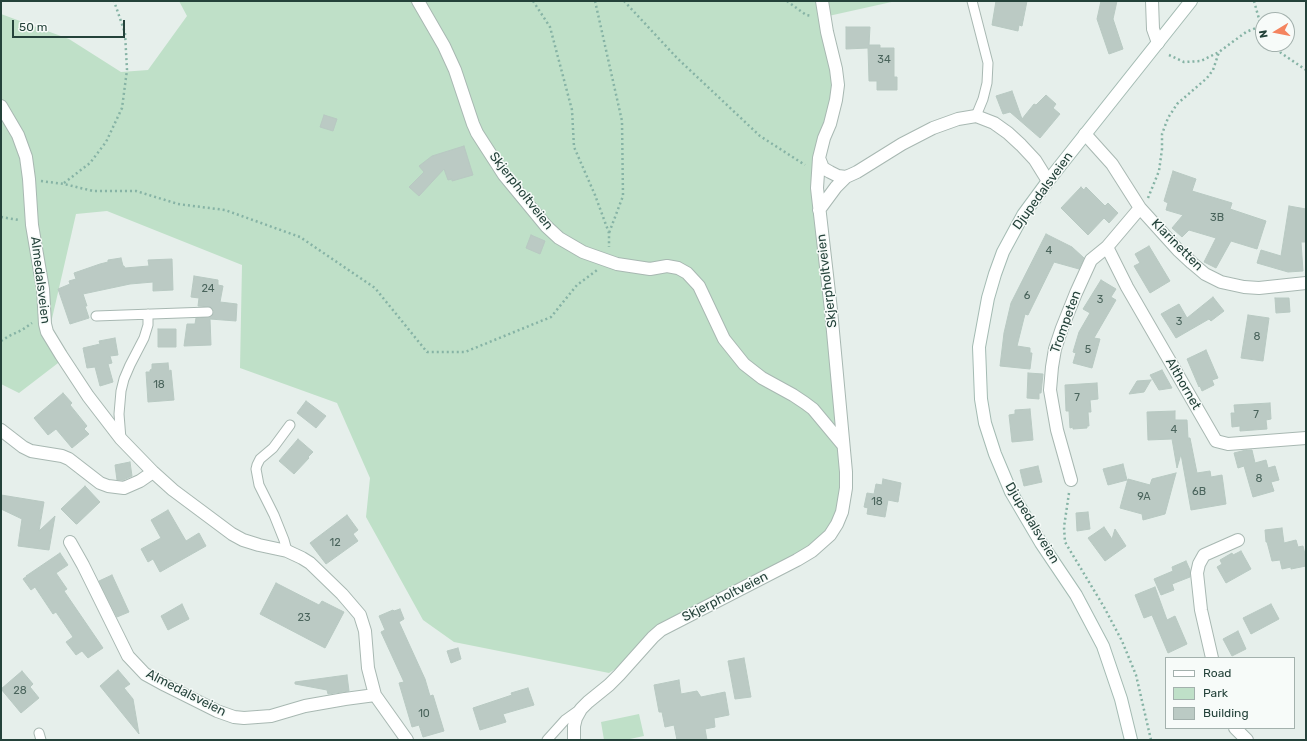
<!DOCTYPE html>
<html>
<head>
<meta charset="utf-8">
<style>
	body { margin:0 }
	#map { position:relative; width:1307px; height:741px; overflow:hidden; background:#e6efeb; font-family:Rubik,sans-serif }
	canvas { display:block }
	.frame { position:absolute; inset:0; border:2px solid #24423a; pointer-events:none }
	.legend { position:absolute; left:1165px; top:657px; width:130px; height:72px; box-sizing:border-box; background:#f7fbf9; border:1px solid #a3b1ad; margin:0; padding:5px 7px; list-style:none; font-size:12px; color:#24423a }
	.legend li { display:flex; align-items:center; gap:8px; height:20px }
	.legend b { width:20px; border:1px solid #a3b1ad }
	.north { position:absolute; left:1255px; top:12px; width:40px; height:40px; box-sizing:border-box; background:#f7fbf9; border:1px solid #a3b1ad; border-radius:50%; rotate:260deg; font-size:11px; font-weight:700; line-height:16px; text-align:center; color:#24423a }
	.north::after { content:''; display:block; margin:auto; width:14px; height:18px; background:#f4845f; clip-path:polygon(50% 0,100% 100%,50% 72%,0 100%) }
	.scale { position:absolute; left:12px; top:20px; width:113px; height:18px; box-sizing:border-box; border:2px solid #24423a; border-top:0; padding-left:5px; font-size:12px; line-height:14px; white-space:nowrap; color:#24423a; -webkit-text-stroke:3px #f7fbf9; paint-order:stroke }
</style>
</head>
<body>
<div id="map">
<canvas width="1307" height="741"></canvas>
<div class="frame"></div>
<ul class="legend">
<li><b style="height:5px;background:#fff"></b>Road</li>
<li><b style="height:11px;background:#bfe0c8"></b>Park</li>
<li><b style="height:11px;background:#bbcac4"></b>Building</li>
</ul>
<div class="north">N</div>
<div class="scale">50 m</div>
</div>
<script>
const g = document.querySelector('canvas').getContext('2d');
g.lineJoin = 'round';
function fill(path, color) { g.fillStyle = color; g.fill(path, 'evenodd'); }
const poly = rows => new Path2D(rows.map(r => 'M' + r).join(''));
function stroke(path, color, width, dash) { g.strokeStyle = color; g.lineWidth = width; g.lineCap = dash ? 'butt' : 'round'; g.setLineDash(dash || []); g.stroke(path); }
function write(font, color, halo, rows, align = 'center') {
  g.font = font + ' Rubik,sans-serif'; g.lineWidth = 3; g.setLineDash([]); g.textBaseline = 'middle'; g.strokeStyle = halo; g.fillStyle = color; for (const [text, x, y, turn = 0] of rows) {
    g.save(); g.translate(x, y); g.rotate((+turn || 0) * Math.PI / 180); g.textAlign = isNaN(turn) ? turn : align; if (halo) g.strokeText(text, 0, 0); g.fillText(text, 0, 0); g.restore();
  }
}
fill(poly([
	[179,1,896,1,824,17,837,75,821,161,846,456,842,513,818,548,680,622,629,660,609,673,454,642,423,620,366,517,370,478,337,403,240,368,242,265,107,211,76,214,48,336,62,360,19,393,1,384,1,14,69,39,121,72,148,70,187,16],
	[639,714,644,736,625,740,604,740,601,722]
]), '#bfe0c8');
const building = poly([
	[996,1,1027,1,1022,26,1019,25,1018,31,992,25,996,1],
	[1101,1,1117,1,1113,19,1123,49,1109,54,1097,19,1101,1],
	[846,27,870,27,869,45,880,45,880,48,894,48,894,77,897,77,897,90,877,90,877,81,869,81,868,48,846,49,846,27],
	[1012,91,1022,119,1034,104,1036,105,1046,95,1056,104,1053,108,1060,114,1040,138,1010,112,1003,114,996,96,1012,91],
	[324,115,337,119,333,131,320,127,324,115],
	[464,146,473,175,452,181,452,179,448,180,444,169,419,196,409,187,424,172,419,166,432,156,464,146],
	[1173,171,1196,179,1192,191,1232,203,1230,209,1266,221,1257,249,1231,241,1216,268,1204,262,1216,238,1189,230,1182,237,1172,228,1183,215,1166,210,1168,203,1164,201,1173,171],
	[1081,187,1084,190,1086,187,1105,206,1108,203,1118,213,1109,223,1104,218,1088,235,1061,208,1081,187],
	[1289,206,1306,209,1306,242,1301,242,1303,271,1288,272,1257,263,1261,250,1281,256,1289,206],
	[1046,234,1072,247,1084,258,1079,269,1054,262,1028,315,1025,314,1017,346,1030,348,1030,353,1032,353,1030,369,1000,366,1004,333,1011,303,1046,234],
	[531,235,545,241,540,254,526,248,531,235],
	[1149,246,1170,281,1150,293,1134,266,1140,263,1135,254,1149,246],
	[121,258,123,266,124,266,125,268,149,266,148,260,172,259,173,290,153,291,153,282,130,284,83,294,87,306,85,306,89,318,70,324,58,289,70,284,69,281,76,279,74,273,100,264,108,262,108,260,121,258],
	[194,276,218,280,218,285,223,286,220,302,237,304,236,321,210,319,211,345,184,346,187,324,195,324,196,318,211,317,214,312,213,309,210,307,198,306,199,298,191,297,194,276],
	[1101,280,1116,289,1111,297,1116,300,1094,338,1100,339,1092,368,1073,363,1076,353,1073,352,1079,332,1090,313,1083,309,1101,280],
	[1213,297,1224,311,1211,321,1209,319,1176,338,1161,314,1179,304,1187,318,1213,297],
	[1275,298,1289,298,1290,312,1276,313,1275,298],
	[1248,315,1269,318,1263,361,1241,358,1248,315],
	[158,329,176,329,176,347,158,347,158,329],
	[115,338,118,355,110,356,112,363,108,364,113,382,100,386,95,367,87,368,83,348,100,344,99,341,115,338],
	[1206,350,1218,378,1212,380,1214,385,1202,391,1200,386,1199,387,1187,359,1206,350],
	[168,363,169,371,171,370,174,400,148,402,146,372,150,372,150,370,152,369,152,364,168,363],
	[1162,370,1172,388,1159,390,1150,375,1162,370],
	[1028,373,1043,374,1041,393,1039,393,1039,399,1027,398,1028,373],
	[1151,380,1144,392,1129,394,1137,381,1151,380],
	[1097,383,1098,399,1090,400,1091,412,1088,412,1089,426,1087,426,1087,428,1073,429,1073,427,1070,428,1069,411,1066,411,1065,385,1097,383],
	[63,393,72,403,70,405,87,426,84,429,89,434,72,448,56,429,48,435,34,418,63,393],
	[306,401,326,416,316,428,297,413,306,401],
	[1270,403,1271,419,1266,420,1267,429,1240,431,1240,426,1232,427,1231,413,1235,413,1234,405,1270,403],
	[1030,409,1033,440,1012,442,1009,415,1015,414,1015,410,1030,409],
	[1175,411,1175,420,1187,420,1188,438,1190,438,1197,473,1210,471,1211,477,1222,475,1226,504,1191,510,1181,454,1177,468,1172,439,1148,440,1147,412,1175,411],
	[298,439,313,452,308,457,309,458,294,474,279,461,298,439],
	[1246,450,1252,450,1255,463,1266,460,1268,468,1275,466,1279,480,1271,482,1274,491,1253,497,1244,466,1238,468,1234,453,1246,450],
	[130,462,132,476,123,480,117,480,115,465,130,462],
	[1123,464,1127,480,1108,485,1103,469,1123,464],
	[1038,466,1042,482,1024,486,1020,470,1038,466],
	[1176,473,1165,514,1143,520,1142,514,1120,508,1128,479,1150,485,1152,479,1176,473],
	[883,479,901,483,898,502,888,500,885,517,867,514,868,508,864,507,867,493,874,494,876,484,882,485,883,479],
	[85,486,100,502,77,524,76,524,61,509,85,486],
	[1,495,44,502,39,531,55,516,49,550,18,546,22,519,1,509,1,495],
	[168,510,186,541,199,533,206,546,160,572,153,559,148,562,141,549,161,538,151,520,168,510],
	[1088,512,1090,529,1077,531,1076,513,1088,512],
	[347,515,358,530,353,534,358,541,326,564,310,543,347,515],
	[1104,527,1112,539,1115,529,1126,546,1105,561,1088,538,1104,527],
	[1282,528,1284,543,1296,540,1298,547,1303,546,1306,558,1306,566,1291,569,1291,567,1282,569,1280,560,1272,561,1267,542,1266,542,1265,530,1282,528],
	[1241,551,1251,569,1226,583,1217,567,1222,564,1220,560,1232,553,1233,555,1241,551],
	[60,553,68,565,56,573,67,589,64,591,103,648,88,658,82,651,76,655,66,642,73,637,56,612,53,614,35,587,31,590,23,579,27,576,26,576,60,553],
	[1186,561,1190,570,1190,577,1172,584,1174,590,1161,595,1154,579,1173,571,1172,567,1186,561],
	[112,575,129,612,117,617,99,581,112,575],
	[276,583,319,605,322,601,344,612,325,648,260,614,276,583],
	[1155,587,1167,620,1175,616,1187,644,1168,653,1152,615,1144,618,1135,595,1155,587],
	[182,604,189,619,168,630,161,616,182,604],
	[1271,604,1279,619,1251,634,1243,618,1271,604],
	[400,609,404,619,399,622,425,679,430,696,433,695,444,731,423,737,419,725,412,727,399,683,404,682,381,632,385,630,379,616,393,610,394,611,400,609],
	[1238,631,1246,649,1232,656,1223,639,1238,631],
	[458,648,461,659,451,663,447,651,458,648],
	[744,658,751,697,735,699,728,661,744,658],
	[118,670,130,684,124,688,133,699,139,734,100,686,118,670],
	[22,671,33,684,30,687,39,698,21,713,1,689,22,671],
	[347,675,349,691,328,694,327,690,295,684,295,682,347,675],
	[679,680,681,694,697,691,701,697,725,692,729,715,714,718,715,727,705,729,707,740,677,740,674,725,665,727,662,712,659,712,654,685,679,680],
	[528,688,534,705,503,714,506,722,480,730,473,708,512,695,511,693,528,688]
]);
fill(building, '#bbcac4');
stroke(building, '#b8c9c2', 1);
const lane = poly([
	[972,1,988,63,987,83,983,99,976,116],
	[96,316,208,312],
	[121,439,119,414,121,391,124,379,130,365,144,338,148,325,148,314],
	[287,551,284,540,274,515,259,485,256,469,257,465,260,459,273,448,290,425],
	[39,733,41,740],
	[547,740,565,720,579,710]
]);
const street = poly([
	[418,1,444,46,455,70,473,124,477,133,504,175,546,226,559,238,583,252,617,264,650,269,667,266,678,268,687,273,699,286,724,339,744,364,762,378,793,395,805,403,813,409,843,445],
	[1152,1,1153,29,1158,43],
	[1,106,18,135,26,157,29,179,32,225,43,289,45,324,47,332,61,355,88,396,121,439,153,472,173,490,232,534,243,540,259,545,287,551,302,558,310,563,342,594,360,615,365,631,368,668,375,695,407,740],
	[1085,134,1112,164,1140,208,1178,250,1192,263,1205,274,1221,282,1244,287,1259,288,1306,283],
	[819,158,823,168,830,172,838,176,846,177,857,172,902,144,933,128,958,119,976,116,994,123,1008,133,1021,145,1035,160,1048,181],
	[819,210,836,187,846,177],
	[1107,247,1127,287,1216,441,1228,444,1306,438],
	[1,430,23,447,31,451,62,456,69,459,100,483,108,486,124,488,140,481,153,472],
	[1071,480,1057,430,1050,390,1052,367,1055,349,1062,328,1076,293,1091,260,1107,247,1140,208],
	[70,542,83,565,128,656,145,674,165,685,217,711,234,717,244,718,271,716,305,706,345,699,375,695],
	[1212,658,1201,610,1197,573,1199,564,1204,555,1238,540],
	[1235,728,1247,740],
	[574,740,574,726,576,718,581,709,588,702,609,685,619,675,653,637,661,630,797,560,812,551,830,535,837,524,842,512,846,488,846,472,831,310,817,188,819,158,824,138,830,124,836,100,838,85,836,69,827,32,822,1]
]);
const secondary = poly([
	[1131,740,1121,699,1103,646,1076,595,1041,543,1011,492,995,454,985,423,981,399,979,347,988,298,995,274,1003,252,1023,215,1048,181,1191,1]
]);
stroke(lane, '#a8b8b2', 11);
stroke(street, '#a8b8b2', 14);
stroke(secondary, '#a4bbb3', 14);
stroke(poly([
	[533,1,550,27,572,110,574,147,595,195,609,233,609,247],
	[595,1,622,121,623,196,609,233],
	[624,1,677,58,760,136,805,165],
	[787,1,806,15,812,16],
	[1254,1,1261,26,1263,29],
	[1274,44,1281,53,1306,70],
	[1169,55,1184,62,1201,61,1219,52,1246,32,1261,26],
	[41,181,64,184,93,191,136,191,178,204,225,210,300,237,375,288,427,352,465,352,551,317,577,285,597,270],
	[64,183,90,163,106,142,122,108,127,70,125,33,114,1],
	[1148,198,1159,171,1162,149,1162,134,1168,118,1177,104,1207,78,1213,70,1219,52],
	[1,217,19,220],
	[1,341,9,336,22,330,32,323],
	[1069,493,1064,527,1065,542,1104,607,1122,641,1136,675,1151,740]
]), '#86b3a5', 2.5, [2, 3]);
stroke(lane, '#fff', 9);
stroke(street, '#fff', 12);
stroke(secondary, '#fff', 12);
write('11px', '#4a645c', null, [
	["34",884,60],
	["3B",1217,218],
	["4",1049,251],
	["24",208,289],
	["6",1027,296],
	["3",1100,300],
	["3",1179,322],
	["8",1257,337],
	["5",1088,350],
	["18",159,385],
	["7",1077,398],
	["7",1256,415],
	["4",1174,430],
	["8",1259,479],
	["6B",1199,492],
	["9A",1144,497],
	["18",877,502],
	["12",335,543],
	["23",304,618],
	["28",20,691],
	["10",424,714]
]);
write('13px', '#24423a', '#f7fbf9', [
	["Skjerpholtveien",521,191,52],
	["Djupedalsveien",1043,191,-54],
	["Klarinetten",1177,245,45],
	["Almedalsveien",40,280,83],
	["Skjerpholtveien",827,281,-97],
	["Trompeten",1066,322,-70],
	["Althornet",1183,384,60],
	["Djupedalsveien",1032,523,59],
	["Skjerpholtveien",725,597,-27],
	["Almedalsveien",186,693,27]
]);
</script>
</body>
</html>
